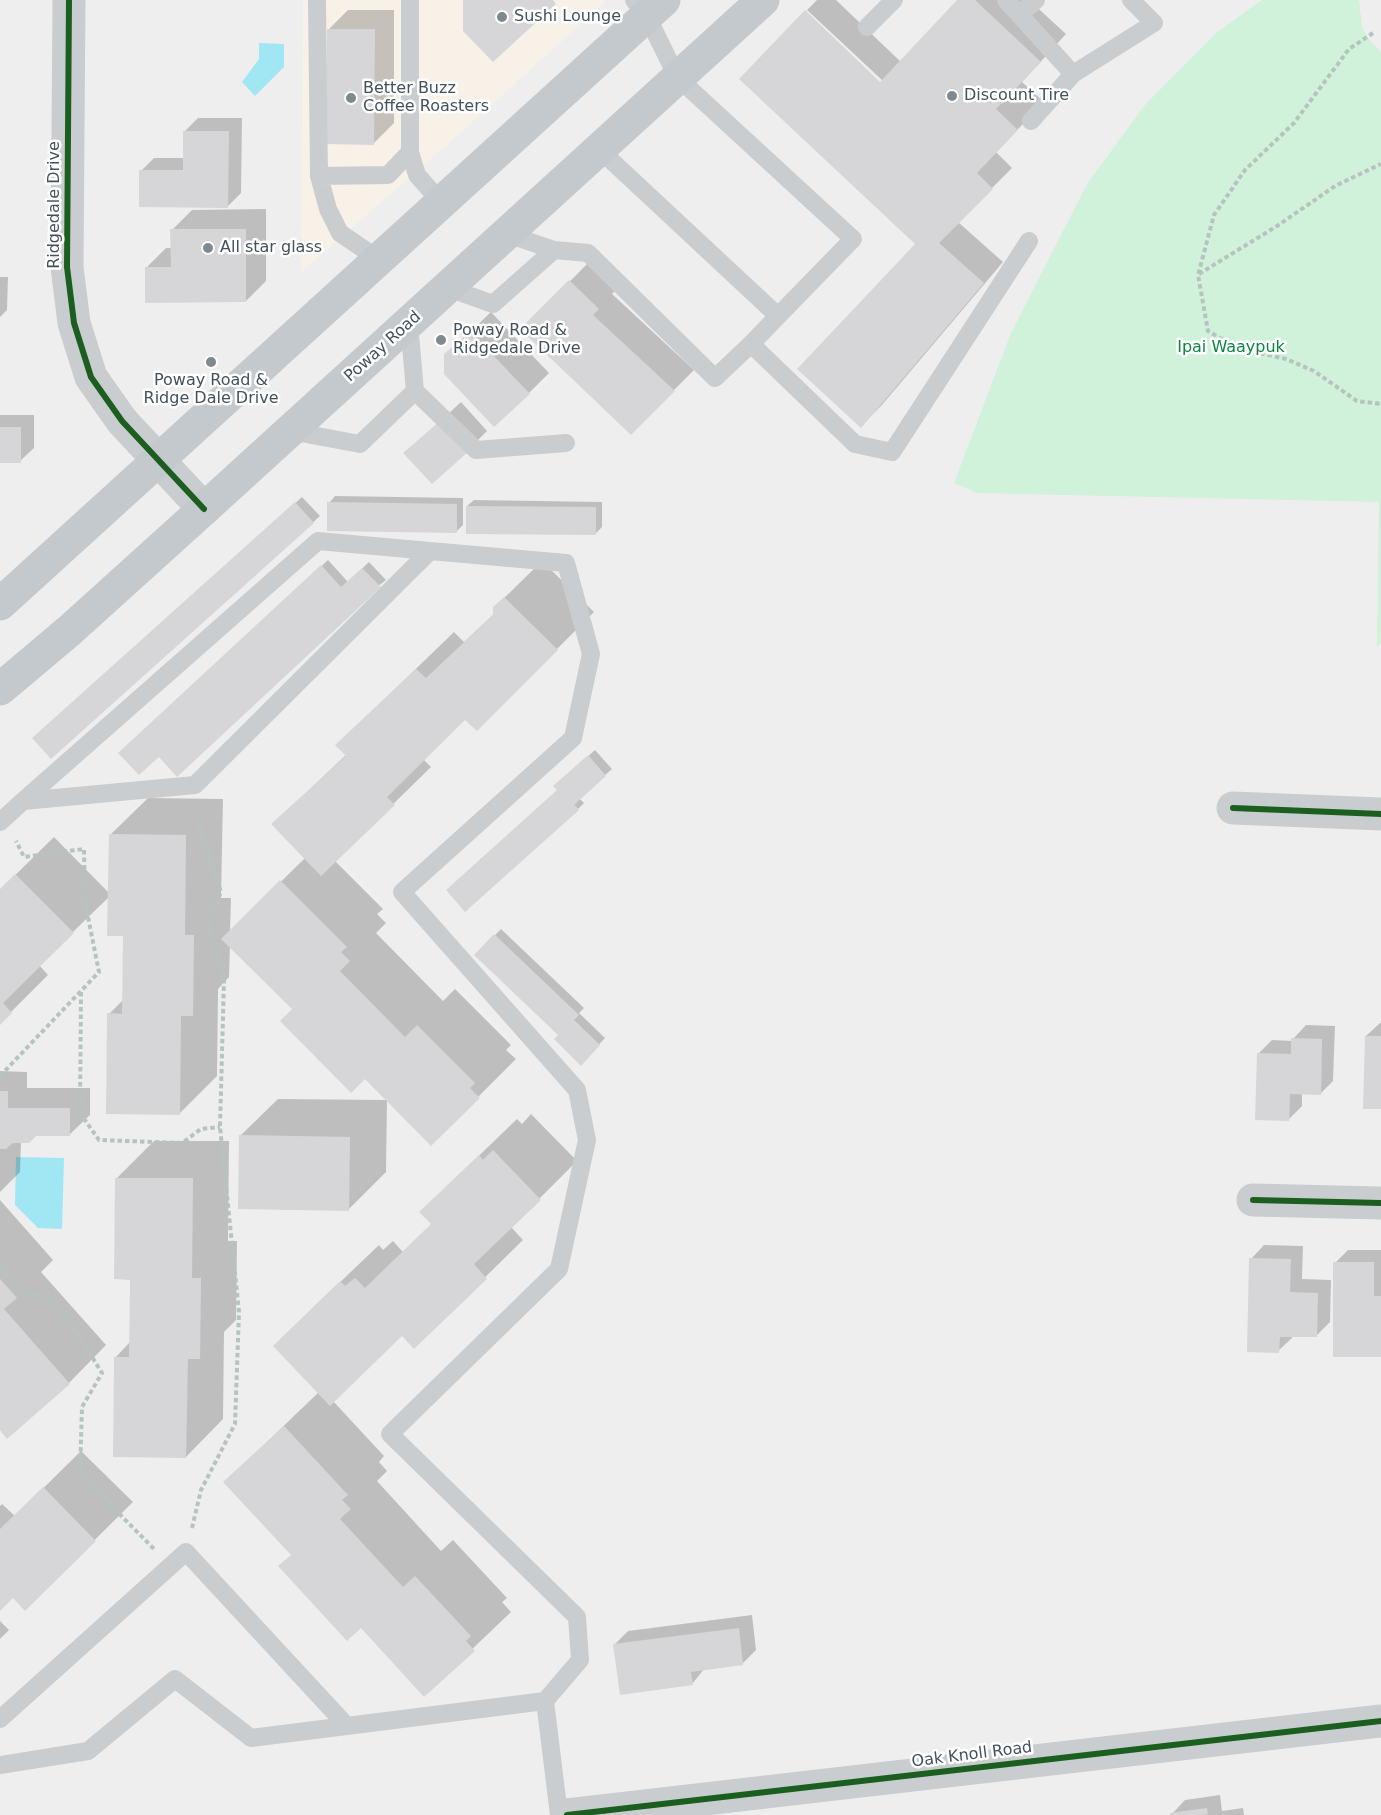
<!DOCTYPE html>
<html>
<head>
<meta charset="utf-8">
<style>
	body { margin:0 }
	canvas { display:block; background:#efeeee }
</style>
</head>
<body>
<canvas width="1381" height="1815"></canvas>
<script>
const g = document.querySelector('canvas').getContext('2d');
g.lineJoin = 'round';
function fill(path, color) { g.fillStyle = color; g.fill(path, 'evenodd'); }
const poly = rows => new Path2D(rows.map(r => 'M' + r).join(''));
function stroke(path, color, width, dash) { g.strokeStyle = color; g.lineWidth = width; g.lineCap = dash ? 'butt' : 'round'; g.setLineDash(dash || []); g.stroke(path); }
function write(font, color, halo, rows, align = 'center') {
  g.font = font + ' "DejaVu Sans",sans-serif'; g.lineWidth = 5; g.setLineDash([]); g.textBaseline = 'middle'; g.strokeStyle = halo; g.fillStyle = color; for (const [text, x, y, turn = 0] of rows) {
    g.save(); g.translate(x, y); g.rotate((+turn || 0) * Math.PI / 180); g.textAlign = isNaN(turn) ? turn : align; if (halo) g.strokeText(text, 0, 0); g.fillText(text, 0, 0); g.restore();
  }
}
fill(poly([
	[303,0,607,0,466,128,301,272]
]), '#f7f1e8');
fill(poly([
	[1262,0,1359,0,1362,27,1370,41,1381,51,1381,644,1377,646,1379,502,977,493,954,483,1011,333,1087,184,1144,106,1217,32]
]), '#d0f1da');
fill(poly([
	[259,43,284,44,284,67,255,96,242,82,259,59],
	[16,1157,64,1158,62,1229,38,1228,15,1205]
]), '#a0e7f3');
fill(poly([
	[817,0,836,0,901,62,959,0,1029,0,1066,34,1022,82,1044,102,996,152,1012,168,958,222,1003,262,881,406,861,426,917,244,880,84,883,81,807,10],
	[348,10,394,10,394,123,374,143,328,30],
	[198,118,242,118,241,193,228,206,141,171,154,158,185,158,185,131],
	[266,209,266,281,246,301,146,268,166,248,172,248,172,230,192,210],
	[590,261,618,288,612,294,694,370,631,433,523,329],
	[0,277,8,277,7,310,0,317],
	[491,312,549,373,529,393,446,355],
	[461,402,487,431,467,451,406,453],
	[0,415,34,415,34,448,20,461,0,461],
	[335,496,463,498,463,525,456,532,329,503],
	[302,497,320,516,51,756,40,732],
	[474,500,602,502,602,527,595,534,467,506],
	[328,560,348,582,369,562,386,580,159,755,126,747],
	[542,561,594,612,477,729,465,718,423,759,431,767,335,861,383,909,377,914,386,923,376,933,443,1001,455,989,511,1045,506,1050,516,1059,431,1144,230,945,229,977,218,989,217,1076,179,1114,109,1014,124,999,124,935,110,896,39,965,48,975,0,1023,0,890,54,837,110,894,110,835,148,798,223,799,221,898,231,898,230,932,305,858,273,824,346,755,337,745,454,632,464,642,495,613,495,607],
	[595,750,612,769,579,798,584,803,578,809,559,790,562,780],
	[501,929,584,1008,579,1013,605,1038,581,1064,560,1035,476,955],
	[1380,1023,1381,1023,1381,1108,1366,1036],
	[1306,1025,1335,1026,1333,1081,1320,1094,1302,1093,1302,1106,1289,1119,1258,1054,1272,1040,1293,1041,1293,1039],
	[0,1071,27,1072,27,1088,90,1088,90,1115,69,1135,35,1134,21,1141,20,1172,0,1192],
	[278,1099,387,1100,386,1172,349,1209,240,1136],
	[531,1114,577,1161,511,1227,523,1240,414,1347,402,1334,333,1401,384,1456,379,1462,387,1471,377,1481,441,1551,453,1540,507,1598,502,1602,511,1612,424,1695,225,1482,319,1392,312,1309,379,1245,383,1250,393,1241,403,1252,433,1223,459,1175,517,1119,522,1124],
	[154,1141,229,1141,228,1241,237,1241,236,1320,224,1332,223,1419,186,1457,116,1357,130,1342,132,1278,117,1178],
	[0,1200,53,1260,41,1272,106,1345,69,1383,0,1428],
	[1264,1245,1303,1246,1302,1279,1331,1280,1330,1322,1316,1336,1292,1335,1292,1338,1278,1351,1251,1259],
	[1348,1250,1381,1250,1381,1355,1335,1263],
	[81,1451,133,1502,25,1609,13,1596,0,1609,0,1506,2,1504,15,1516],
	[752,1615,756,1650,742,1664,705,1668,692,1684,615,1644,628,1631],
	[0,1621,9,1630,0,1639],
	[1220,1795,1222,1811,1243,1808,1244,1815,1171,1815,1185,1800]
]), '#0003');
fill(poly([
	[463,0,553,0,556,4,493,62,463,31],
	[957,0,975,0,1041,62,996,109,1018,130,977,173,993,189,939,243,984,283,861,428,797,369,915,244,739,79,805,10,880,82],
	[327,29,375,29,374,145,326,144],
	[183,131,229,131,228,208,139,207,139,170,183,170],
	[170,229,246,229,246,302,145,303,145,267,171,267],
	[569,280,599,309,593,315,675,391,631,435,520,329],
	[470,331,530,394,494,427,444,374,444,354],
	[440,421,468,452,432,484,403,453],
	[0,427,21,427,21,463,0,463],
	[295,502,314,523,51,759,32,738],
	[327,502,457,504,457,533,327,531],
	[466,506,596,507,596,535,466,534],
	[321,565,341,587,362,568,381,587,177,777,159,757,139,775,118,753],
	[504,597,558,650,477,731,465,720,387,797,395,805,321,876,271,824,346,756,335,745,416,669,426,678,493,615,493,607],
	[588,755,606,776,574,805,579,810,465,912,446,890,557,790,553,786],
	[109,834,186,835,185,935,194,935,193,1016,181,1016,180,1115,106,1114,107,1013,122,1014,123,936,107,936],
	[15,874,74,933,3,1003,12,1013,0,1025,0,889],
	[280,880,347,947,341,952,350,961,340,971,405,1037,417,1025,475,1083,470,1088,480,1098,431,1146,365,1079,351,1093,280,1021,292,1009,221,939],
	[494,934,579,1015,574,1020,600,1045,581,1066,554,1039,558,1035,474,955],
	[1365,1036,1381,1036,1381,1109,1363,1109],
	[1291,1038,1322,1039,1321,1095,1290,1094,1289,1121,1255,1120,1257,1053,1291,1054],
	[0,1091,8,1091,8,1108,70,1108,70,1136,36,1136,29,1143,13,1143,6,1149,0,1149],
	[239,1135,350,1137,349,1211,238,1209],
	[493,1150,541,1200,474,1264,487,1279,414,1349,402,1336,330,1406,273,1346,340,1281,345,1286,355,1278,365,1288,431,1224,419,1212,479,1155,483,1160],
	[115,1178,193,1178,192,1278,201,1278,200,1359,188,1359,186,1458,113,1457,114,1357,129,1357,130,1280,114,1279],
	[1249,1258,1291,1259,1290,1292,1318,1293,1317,1337,1280,1337,1279,1353,1247,1352],
	[1333,1262,1374,1262,1374,1296,1381,1296,1381,1357,1333,1357],
	[0,1279,17,1298,4,1309,70,1384,7,1439,0,1430],
	[284,1426,348,1495,342,1500,351,1509,340,1519,403,1587,415,1576,471,1636,466,1641,475,1651,424,1697,361,1628,347,1641,278,1566,291,1555,223,1482],
	[43,1487,96,1541,25,1611,13,1598,0,1611,0,1529],
	[739,1628,743,1665,691,1672,693,1685,620,1695,613,1644],
	[1207,1808,1208,1815,1170,1815,1170,1813]
]), '#d6d6d9');
stroke(poly([
	[1373,33,1349,49,1294,123,1245,170,1214,215,1198,275,1208,331,1237,348,1286,359,1314,371,1357,401,1381,404],
	[1199,274,1277,226,1335,186,1381,164],
	[81,992,80,1113,99,1140,182,1143,201,1129,220,1127],
	[0,1076,99,972,85,902,84,849,24,857,16,841],
	[0,1266,22,1292,44,1297,71,1323,102,1373,82,1407,80,1474,155,1550],
	[192,1528,201,1490,235,1424,239,1312,220,1127,224,980,208,921,221,892,197,820]
]), '#b6c4bf', 4, [4.5, 3]);
stroke(poly([
	[317,0,319,176,328,209,340,233,378,259],
	[410,0,410,152,417,175,441,202],
	[1006,0,1073,74,1031,121],
	[1019,15,1036,0],
	[867,27,894,0],
	[1073,74,1154,23,1131,0],
	[600,150,778,316,853,239,677,77,647,16,634,0],
	[319,176,388,175,410,152],
	[507,234,554,250,588,253,715,378,751,344],
	[448,288,493,304,554,250],
	[778,316,751,344,855,444,892,452,1029,241],
	[415,391,476,450,566,443],
	[290,431,360,444,415,391,409,323],
	[23,801,318,541,430,551],
	[0,822,23,801,195,785,430,551,566,563,591,654,573,738,402,892,577,1090,587,1140,559,1269,390,1434,577,1617,580,1660,545,1701,559,1815],
	[0,1719,186,1552,347,1726],
	[0,1765,88,1751,175,1679,251,1738,545,1701]
]), '#cacdcf', 18);
stroke(poly([
	[69,0,67,267,74,323,91,377,122,421,204,509],
	[1233,808,1381,814],
	[1253,1200,1381,1203]
]), '#cacdcf', 33);
stroke(poly([
	[567,1815,1381,1721]
]), '#cacdcf', 33);
stroke(poly([
	[0,604,664,0],
	[0,689,69,631,204,509,763,0]
]), '#c4c9ce', 33);
stroke(poly([
	[69,0,67,267,74,323,91,377,122,421,204,509],
	[1233,808,1381,814],
	[1253,1200,1381,1203],
	[567,1815,1381,1721]
]), '#1b5e20', 6);
for (const [x, y, r, color] of [
	[502,17,6,"#7f8990"],
	[952,96,6,"#7f8990"],
	[351,98,6,"#7f8990"],
	[208,248,6,"#7f8990"],
	[441,340,6,"#7f8990"],
	[211,362,6,"#7f8990"]
]) { const dot = new Path2D(); dot.arc(x, y, r, 0, 2 * Math.PI); g.fillStyle = color; g.fill(dot); stroke(dot, '#fff', 2); }
write('16px', '#43525d', '#fff', [
	["Sushi Lounge",514,17],
	["Better Buzz",363,89],
	["Coffee Roasters",363,107],
	["Discount Tire",964,96],
	["All star glass",220,248],
	["Poway Road &",453,331],
	["Ridgedale Drive",453,349],
	["Poway Road &",211,381,"center"],
	["Ridge Dale Drive",211,399,"center"]
], 'left');
write('16px', '#43525d', '#fff', [
	["Ridgedale Drive",55,205,-90],
	["Poway Road",383,347,-42],
	["Oak Knoll Road",972,1755,-7]
]);
write('16px', '#0d8541', '#fff', [
	["Ipai Waaypuk",1231,348]
]);
</script>
</body>
</html>
